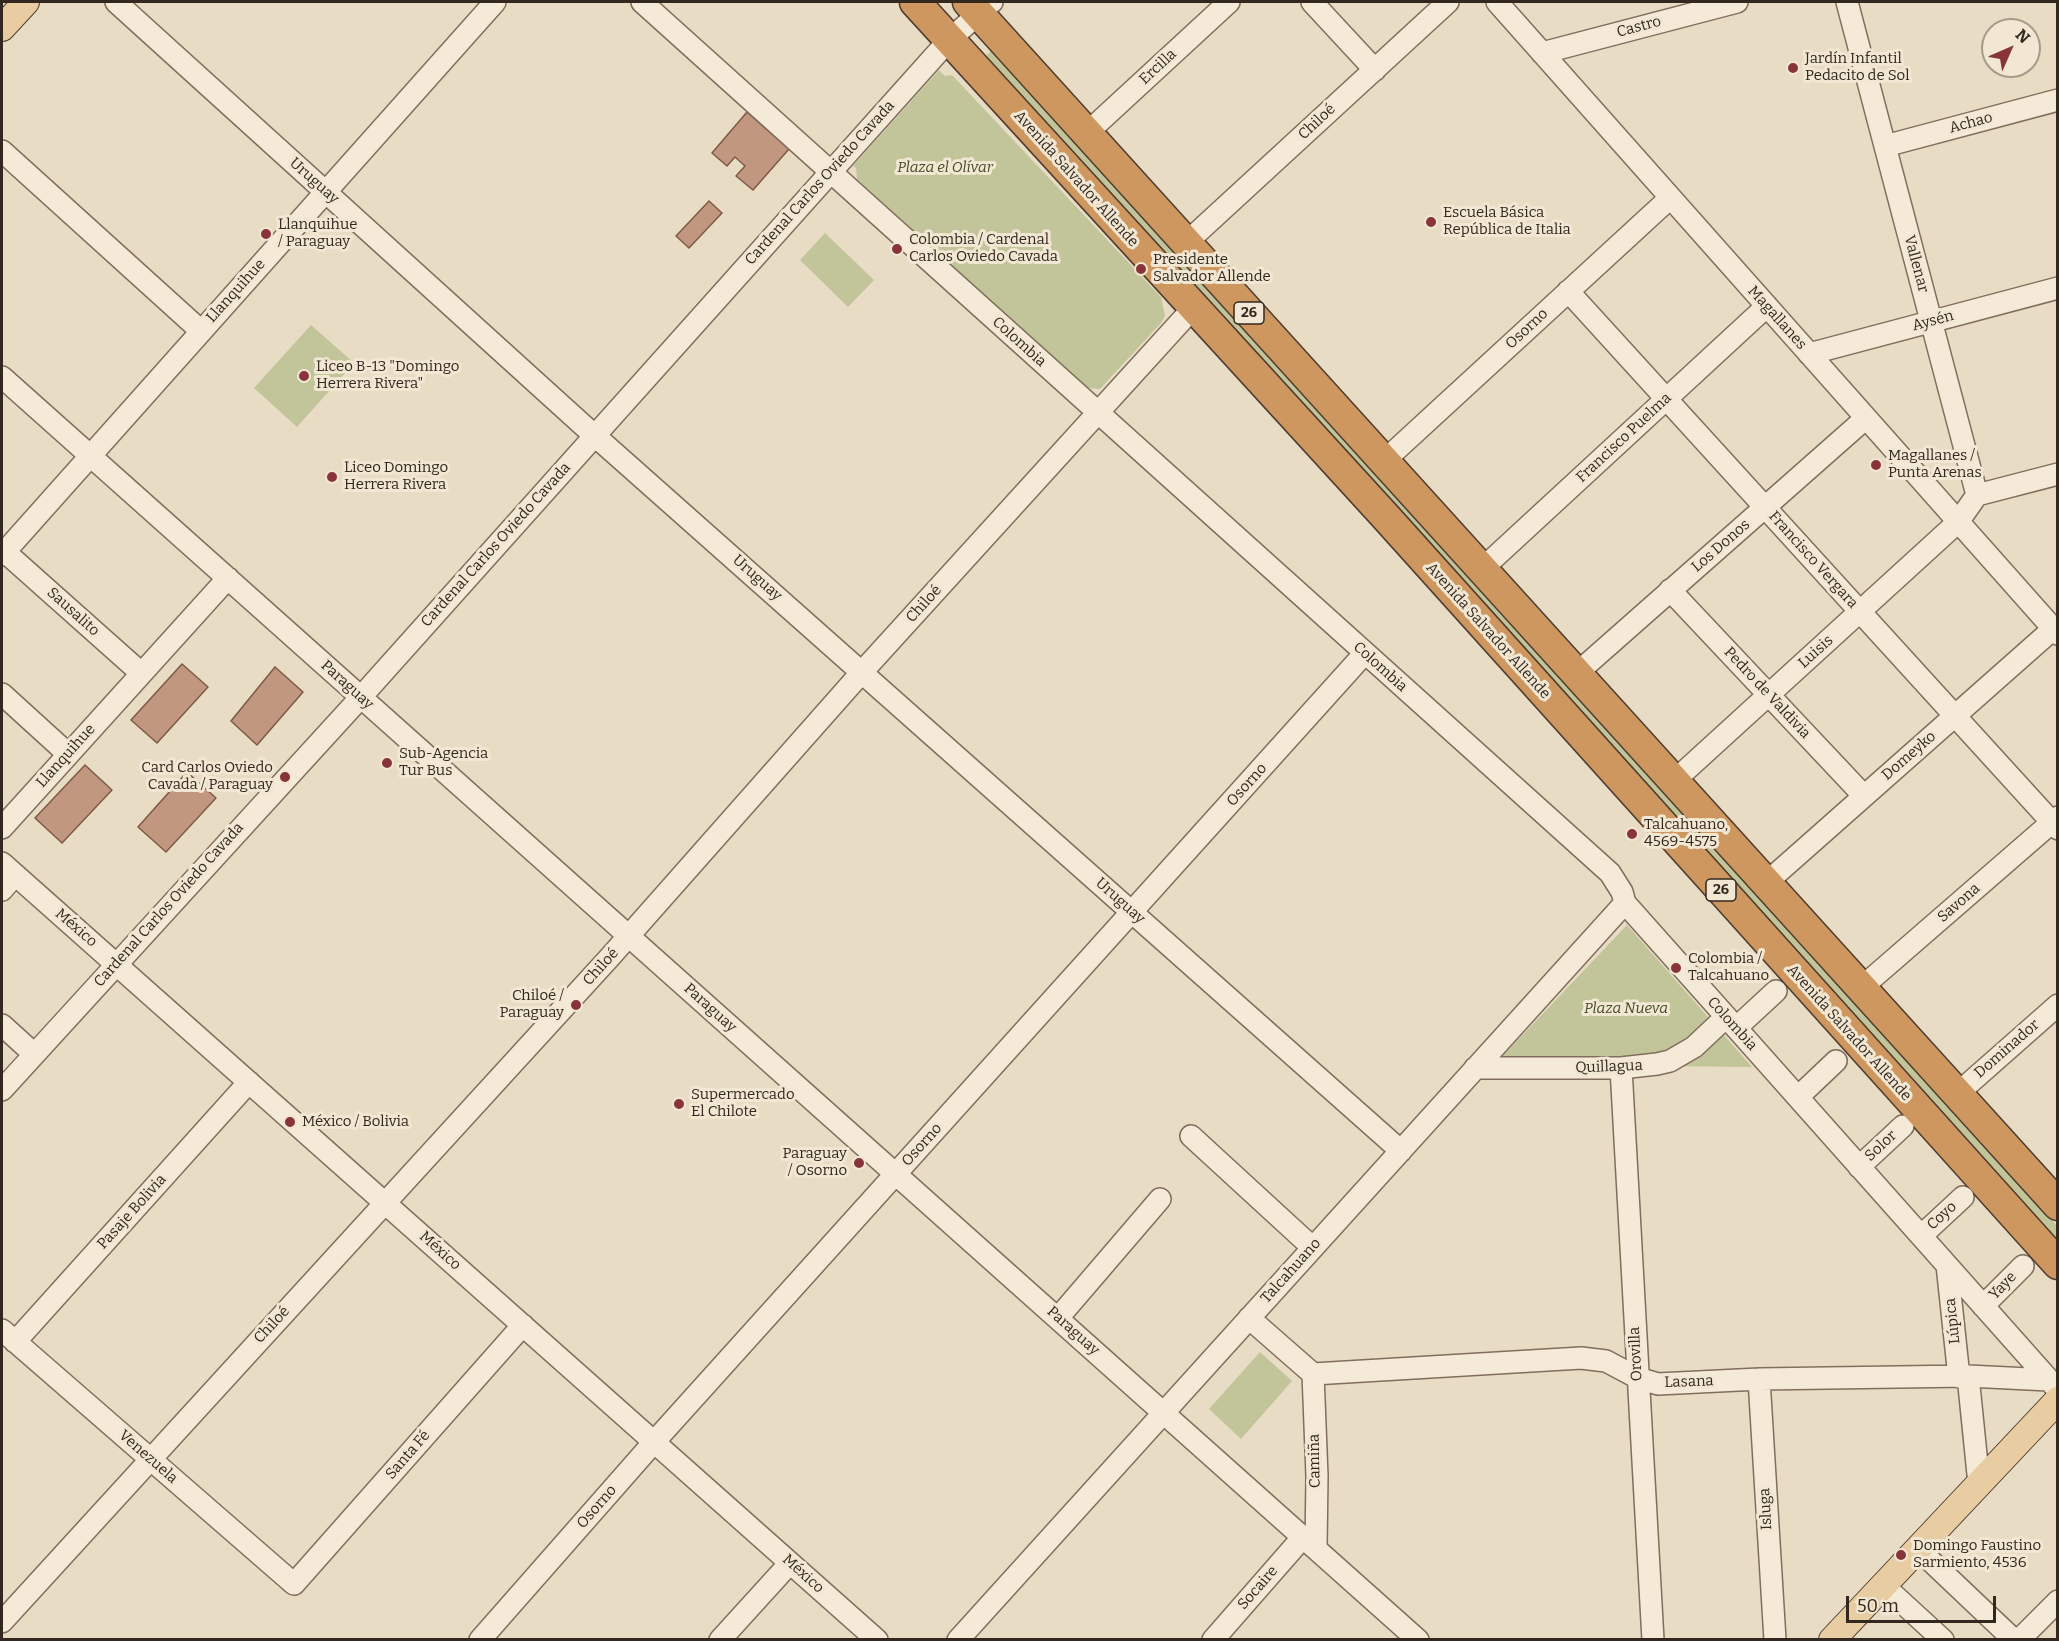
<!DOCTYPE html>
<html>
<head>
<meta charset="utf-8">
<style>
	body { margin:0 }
	#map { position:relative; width:2059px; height:1641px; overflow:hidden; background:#e8dcc5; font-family:Bitter,serif }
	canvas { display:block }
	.frame { position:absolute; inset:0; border:3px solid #33281f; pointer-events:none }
	.north { position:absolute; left:1981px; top:18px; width:60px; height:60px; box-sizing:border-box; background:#f1e7d3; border:2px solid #a59b8b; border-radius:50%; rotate:45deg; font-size:16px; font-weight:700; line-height:24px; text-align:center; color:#33281f }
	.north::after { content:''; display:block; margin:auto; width:21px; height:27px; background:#89343a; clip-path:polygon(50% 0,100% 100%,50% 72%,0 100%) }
	.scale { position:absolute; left:1846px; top:1596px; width:150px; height:27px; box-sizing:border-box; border:3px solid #33281f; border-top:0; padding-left:8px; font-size:18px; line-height:21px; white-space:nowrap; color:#33281f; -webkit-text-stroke:4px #f1e7d3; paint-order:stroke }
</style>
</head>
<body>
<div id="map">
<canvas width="2059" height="1641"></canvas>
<div class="frame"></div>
<div class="north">N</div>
<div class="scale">50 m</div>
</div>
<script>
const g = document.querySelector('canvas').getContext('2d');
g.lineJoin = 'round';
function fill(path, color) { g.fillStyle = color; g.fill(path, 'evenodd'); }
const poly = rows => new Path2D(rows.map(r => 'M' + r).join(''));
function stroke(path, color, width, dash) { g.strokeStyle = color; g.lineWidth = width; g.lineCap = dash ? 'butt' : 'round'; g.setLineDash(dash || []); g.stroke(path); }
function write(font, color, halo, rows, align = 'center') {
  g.font = font + ' Bitter,serif'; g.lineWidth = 6; g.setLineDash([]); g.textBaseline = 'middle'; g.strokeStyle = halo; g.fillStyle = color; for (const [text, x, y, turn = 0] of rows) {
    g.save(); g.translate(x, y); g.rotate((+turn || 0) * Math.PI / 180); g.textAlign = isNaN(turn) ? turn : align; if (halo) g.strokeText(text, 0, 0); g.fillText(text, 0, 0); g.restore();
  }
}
fill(poly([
	[993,49,2057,1226,2057,1244,986,56],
	[939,70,945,76,952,75,1161,297,1165,316,1161,323,1100,389,1086,388,857,179,856,168,853,166],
	[825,233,874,280,848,307,800,260],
	[311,325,354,363,297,427,254,388],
	[1627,925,1752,1067,1495,1064],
	[1260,1352,1292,1381,1241,1439,1209,1409]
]), '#c2c59a');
const building = poly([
	[747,112,789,149,753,190,736,176,745,166,735,157,727,166,712,153,747,112],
	[709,201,722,213,689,248,676,236,709,201],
	[182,664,208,687,157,743,131,720,182,664],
	[275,667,303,692,257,745,231,721,275,667],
	[85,765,112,790,62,843,35,818,85,765],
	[187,772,216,798,166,852,138,827,187,772]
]);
fill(building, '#c2977f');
stroke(building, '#7d5946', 1.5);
const minor = poly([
	[116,2,585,427,1401,1151],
	[642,2,1610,873,1622,892,1625,903,2058,1390],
	[1312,2,1375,70],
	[1497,2,2058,634],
	[1542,53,1737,2],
	[1087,133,1229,2],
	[1885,146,2058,100],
	[2,151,201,331],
	[1186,243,1448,2],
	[1568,291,2058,829],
	[1809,354,2058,288],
	[2,377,1418,1640],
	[1384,461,1670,198],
	[1977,495,2058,474],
	[4,551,141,673],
	[2,555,495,2],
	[1482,569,1767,306],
	[1670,590,1864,796],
	[1576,674,1866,418],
	[2,694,68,754],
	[1674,781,1958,522,1977,495,1847,2],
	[2,828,228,578],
	[2,863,877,1640],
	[1766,883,2053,629],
	[2,890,15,875],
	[1861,988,2058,817],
	[2,1025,34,1054],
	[1736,1028,1776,991],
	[1475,1068,1621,1068,1657,1064,1670,1061,1694,1047,1726,1017],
	[1621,1068,1653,1640],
	[2,1090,361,697,949,40,992,2],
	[1957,1094,2058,1005],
	[1798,1097,1836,1061],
	[1191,1136,1313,1248],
	[1859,1167,1903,1126],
	[1921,1236,1963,1197],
	[1947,1265,1959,1377],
	[1983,1306,2023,1266],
	[1058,1318,1160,1199],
	[1249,1318,1313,1374,1581,1358,1606,1361,1638,1378,1658,1384,1759,1379,1968,1376,2049,1380],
	[2,1330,294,1584,523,1325],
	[15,1342,249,1082],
	[1313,1374,1317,1476,1316,1548],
	[1968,1376,1979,1484],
	[1759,1379,1775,1640],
	[1917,1548,2014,1640],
	[1883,1585,1943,1640],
	[2,1622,610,957,862,672,1194,307],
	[480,1640,654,1442,1365,653],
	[720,1640,790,1563],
	[958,1640,1625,903],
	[1213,1640,1303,1537],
	[2019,1640,2058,1601]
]);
const major = poly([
	[2,28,26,2],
	[1832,1640,2058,1400]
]);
const highway = poly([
	[915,2,1385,516,2058,1264],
	[968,2,2058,1205]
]);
stroke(minor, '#816e5d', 24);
stroke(major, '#4f3d31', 28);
stroke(highway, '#4f3d31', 33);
stroke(minor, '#f4ead7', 21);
stroke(major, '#e7cda1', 26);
stroke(highway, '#ce975f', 30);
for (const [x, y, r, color] of [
	[1793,68,6,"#89343a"],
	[1431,222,6,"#89343a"],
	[266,234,6,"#89343a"],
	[897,249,6,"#89343a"],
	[1141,269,6,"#89343a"],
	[304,376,6,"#89343a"],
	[1876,465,6,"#89343a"],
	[332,477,6,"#89343a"],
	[387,763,6,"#89343a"],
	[285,777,6,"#89343a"],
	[1632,834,6,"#89343a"],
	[1676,968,6,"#89343a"],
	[576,1005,6,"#89343a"],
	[679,1104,6,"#89343a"],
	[290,1122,6,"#89343a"],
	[859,1163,6,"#89343a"],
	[1901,1555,6,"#89343a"]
]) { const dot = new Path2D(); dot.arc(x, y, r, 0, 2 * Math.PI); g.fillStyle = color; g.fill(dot); stroke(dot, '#f1e7d3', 2); }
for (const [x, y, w] of [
	[1249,313,30],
	[1721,890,30]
]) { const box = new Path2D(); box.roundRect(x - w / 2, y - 11, w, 22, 4.5); g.fillStyle = '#f1e7d3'; g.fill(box); stroke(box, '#33281f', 1.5); }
write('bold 14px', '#33281f', null, [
	["26",1249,313],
	["26",1721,890]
]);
write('15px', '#33281f', '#f1e7d3', [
	["Castro",1639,27,-15],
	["Ercilla",1158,67,-43],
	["Chiloé",1317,122,-43],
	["Achao",1971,123,-15],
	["Avenida Salvador Allende",1076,179,48],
	["Uruguay",314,181,42],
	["Cardenal Carlos Oviedo Cavada",820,183,-48],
	["Vallenar",1916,264,75],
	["Llanquihue",236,291,-48],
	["Magallanes",1777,318,48],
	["Aysén",1933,321,-15],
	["Osorno",1527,329,-43],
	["Colombia",1019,342,42],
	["Francisco Puelma",1624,438,-43],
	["Cardenal Carlos Oviedo Cavada",496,545,-48],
	["Los Donos",1721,546,-41],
	["Francisco Vergara",1813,560,48],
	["Uruguay",757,578,42],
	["Chiloé",924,604,-48],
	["Sausalito",73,612,42],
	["Avenida Salvador Allende",1488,631,48],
	["Luisis",1816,652,-42],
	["Colombia",1380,667,42],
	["Paraguay",347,685,42],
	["Pedro de Valdivia",1767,693,47],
	["Llanquihue",66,756,-48],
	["Domeyko",1909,756,-41],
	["Osorno",1247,785,-48],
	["Uruguay",1120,901,42],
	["Savona",1959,903,-41],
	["Cardenal Carlos Oviedo Cavada",169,905,-48],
	["México",76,928,41],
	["Chiloé",601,967,-48],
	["Paraguay",710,1008,42],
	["Colombia",1732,1024,48],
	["Avenida Salvador Allende",1849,1033,48],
	["Dominador",2007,1049,-41],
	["Quillagua",1609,1067,-2],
	["Osorno",922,1145,-48],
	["Solor",1881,1146,-43],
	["Pasaje Bolivia",132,1212,-48],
	["Coyo",1942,1216,-43],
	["México",440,1251,42],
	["Talcahuano",1291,1271,-48],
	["Yaye",2003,1286,-46],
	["Lúpica",1953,1321,-96],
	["Chiloé",272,1325,-47],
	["Paraguay",1073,1331,42],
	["Orovilla",1636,1354,-93],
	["Lasana",1689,1382,-2],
	["Santa Fé",408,1455,-49],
	["Venezuela",148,1457,41],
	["Camiña",1315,1461,-91],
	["Osorno",597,1507,-49],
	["Isluga",1766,1509,-93],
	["México",803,1574,42],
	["Socaire",1258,1588,-49]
]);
write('15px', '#33281f', '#f1e7d3', [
	["Jardín Infantil",1805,59],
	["Pedacito de Sol",1805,76],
	["Escuela Básica",1443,213],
	["República de Italia",1443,230],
	["Llanquihue",278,225],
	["/ Paraguay",278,242],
	["Colombia / Cardenal",909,240],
	["Carlos Oviedo Cavada",909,257],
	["Presidente",1153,260],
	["Salvador Allende",1153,277],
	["Liceo B-13 \"Domingo",316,367],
	["Herrera Rivera\"",316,384],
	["Magallanes /",1888,456],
	["Punta Arenas",1888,473],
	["Liceo Domingo",344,468],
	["Herrera Rivera",344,485],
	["Sub-Agencia",399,754],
	["Tur Bus",399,771],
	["Card Carlos Oviedo",273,768,"right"],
	["Cavada / Paraguay",273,785,"right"],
	["Talcahuano,",1644,825],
	["4569-4575",1644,842],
	["Colombia /",1688,959],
	["Talcahuano",1688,976],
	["Chiloé /",564,996,"right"],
	["Paraguay",564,1013,"right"],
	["Supermercado",691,1095],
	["El Chilote",691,1112],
	["México / Bolivia",302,1122],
	["Paraguay",847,1154,"right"],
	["/ Osorno",847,1171,"right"],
	["Domingo Faustino",1913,1546],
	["Sarmiento, 4536",1913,1563]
], 'left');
write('italic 15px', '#464d28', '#f1e7d3', [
	["Plaza el Olívar",945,168],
	["Plaza Nueva",1626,1009]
]);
</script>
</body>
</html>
